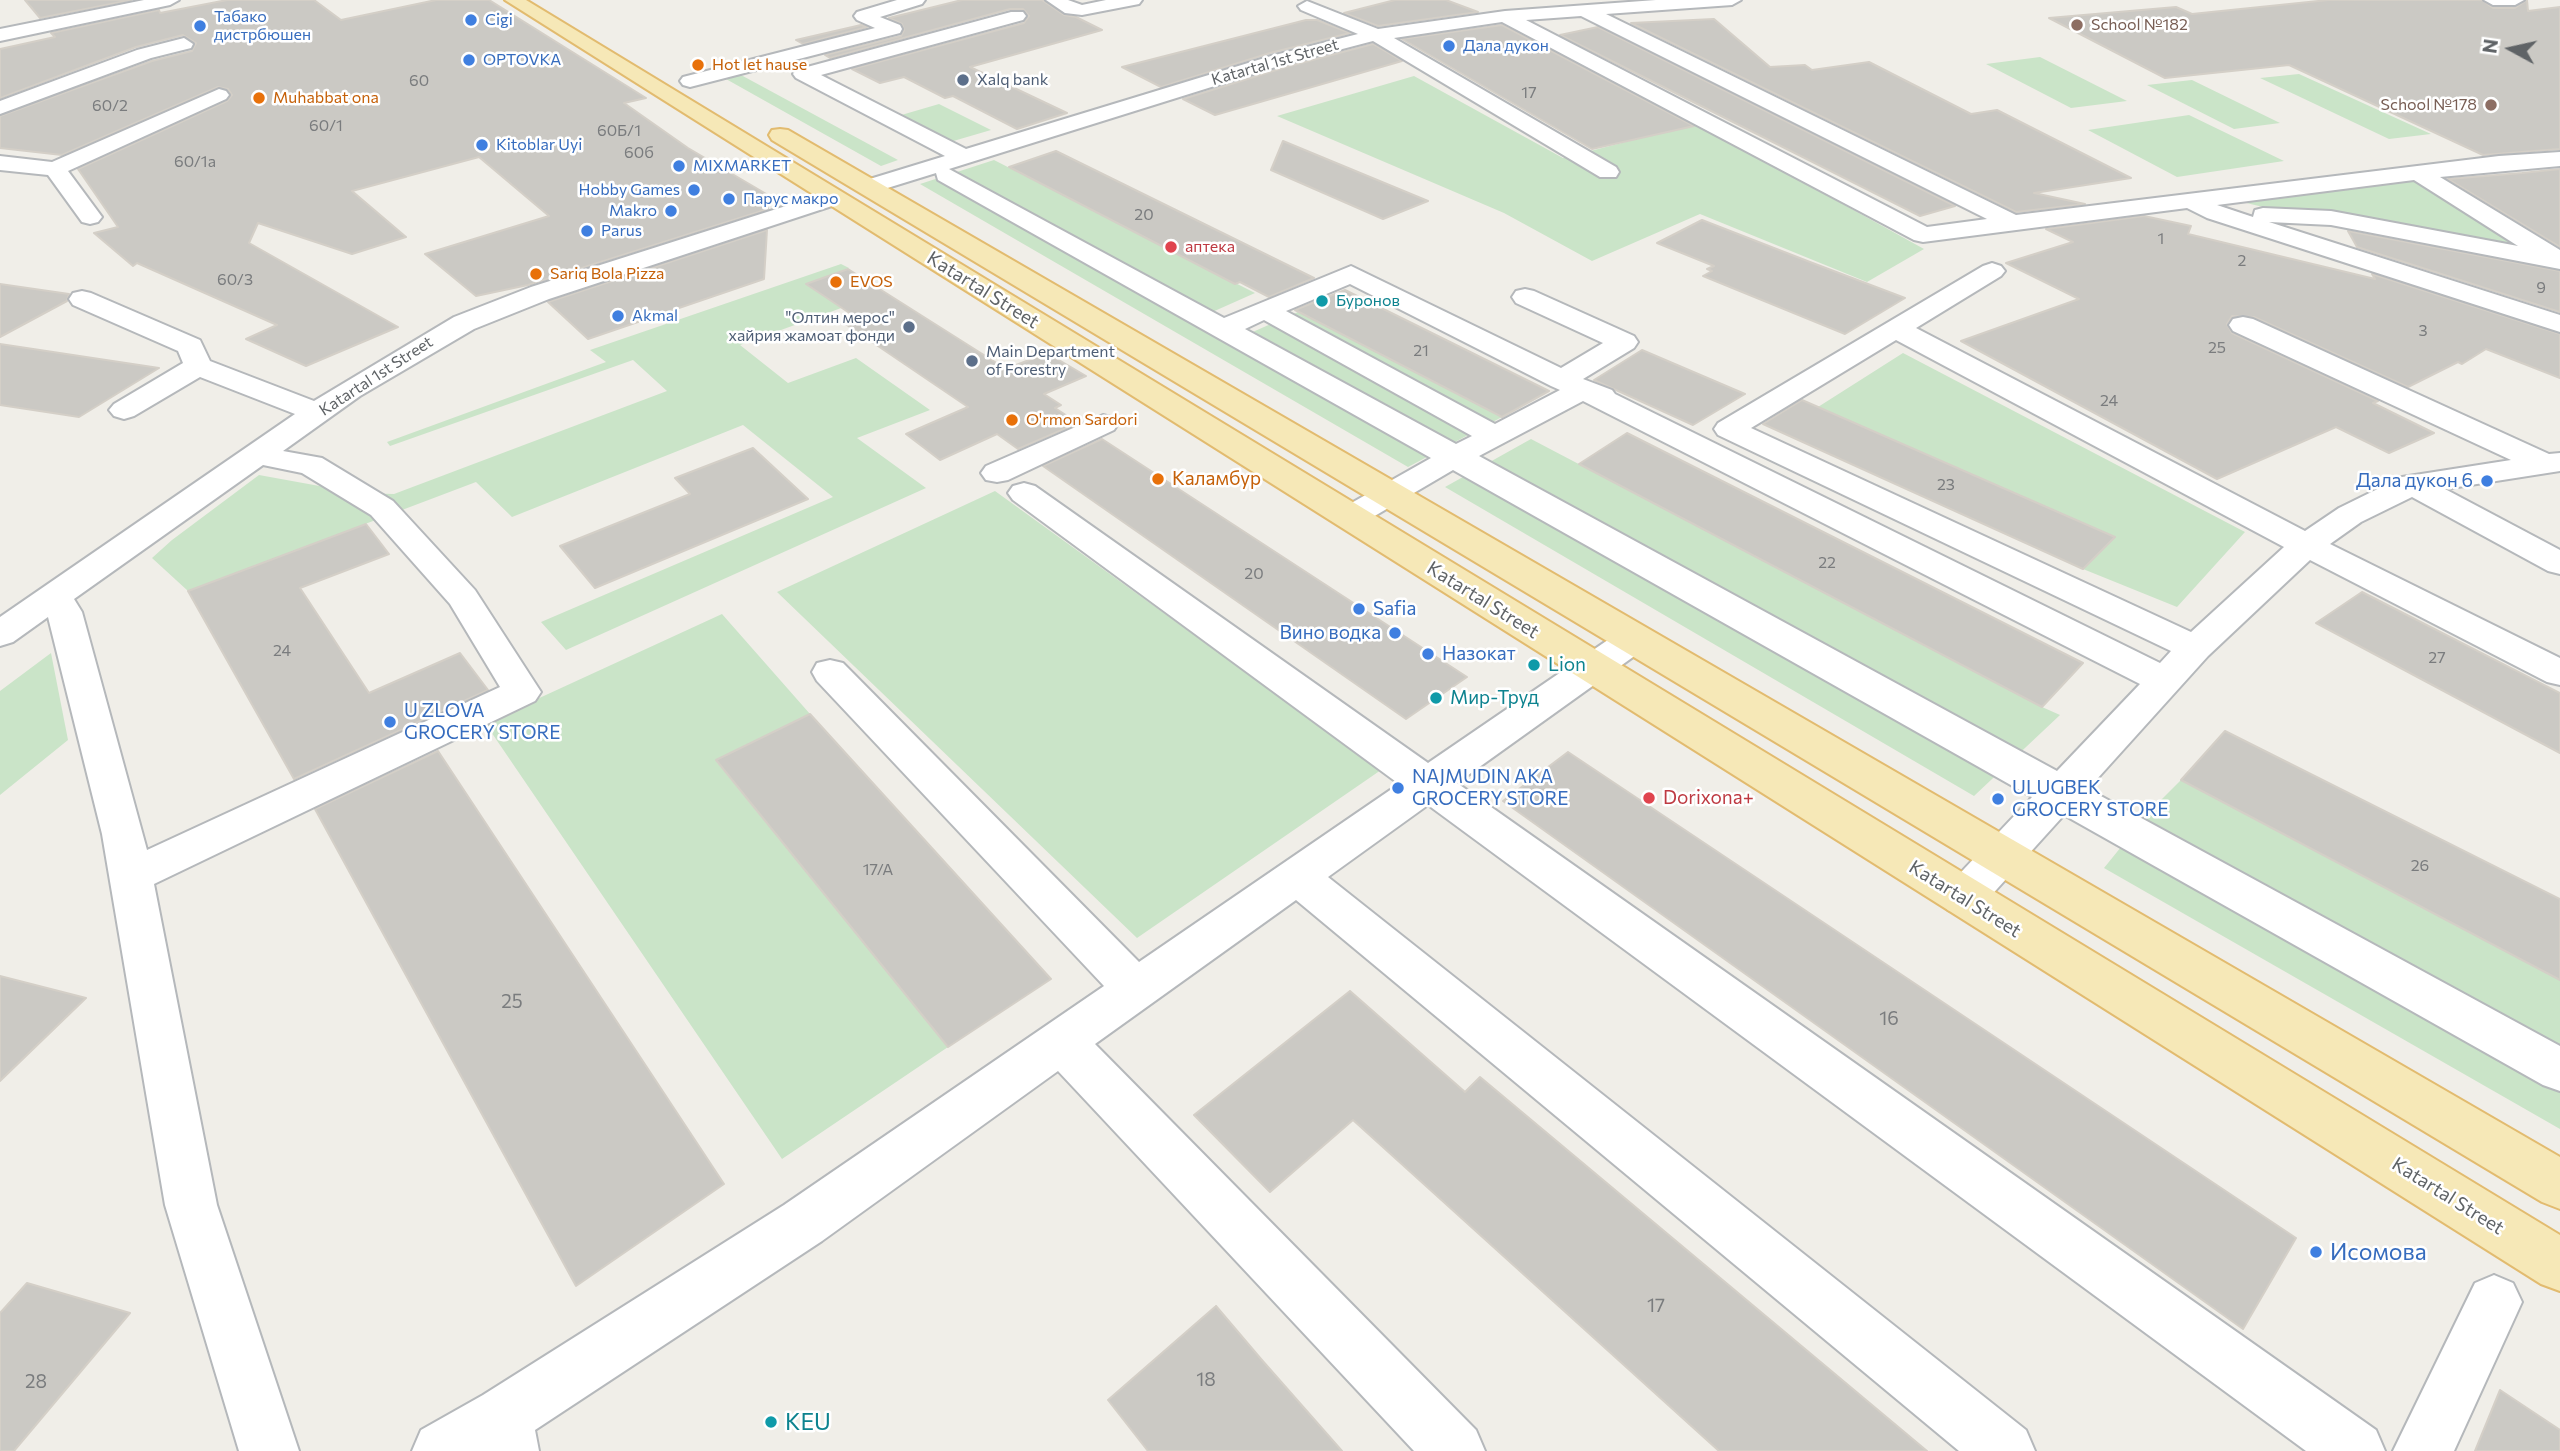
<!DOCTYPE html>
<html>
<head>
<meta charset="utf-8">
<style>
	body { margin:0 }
	#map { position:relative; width:2560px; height:1451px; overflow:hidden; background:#f0eee8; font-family:Commissioner,sans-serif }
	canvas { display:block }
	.north { position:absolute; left:2476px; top:14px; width:70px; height:70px; -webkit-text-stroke:5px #fff; paint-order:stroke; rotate:278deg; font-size:19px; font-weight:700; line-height:28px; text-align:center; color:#5f6366 }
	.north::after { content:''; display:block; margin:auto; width:24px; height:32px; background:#5f6366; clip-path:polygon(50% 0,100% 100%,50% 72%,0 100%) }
</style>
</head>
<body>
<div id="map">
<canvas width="2560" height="1451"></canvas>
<div class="north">N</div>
</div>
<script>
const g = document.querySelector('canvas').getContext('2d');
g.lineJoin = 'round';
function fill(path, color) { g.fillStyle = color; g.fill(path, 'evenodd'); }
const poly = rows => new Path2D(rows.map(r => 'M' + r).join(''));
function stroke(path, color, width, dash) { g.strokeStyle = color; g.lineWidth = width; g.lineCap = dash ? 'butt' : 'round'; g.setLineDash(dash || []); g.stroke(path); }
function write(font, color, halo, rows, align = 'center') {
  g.font = font + ' Commissioner,sans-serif'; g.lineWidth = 5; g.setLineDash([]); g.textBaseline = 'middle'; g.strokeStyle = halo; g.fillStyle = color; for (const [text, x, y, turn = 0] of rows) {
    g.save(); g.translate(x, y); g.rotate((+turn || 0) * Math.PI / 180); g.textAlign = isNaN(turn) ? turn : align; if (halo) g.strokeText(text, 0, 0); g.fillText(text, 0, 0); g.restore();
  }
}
fill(poly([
	[1537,39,1716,134,1924,249,1867,282,1700,214,1592,261,1504,213,1277,116,1414,76,1563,158,1641,138,1511,44],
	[2040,57,2127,101,2071,108,1986,64],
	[2299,74,2431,134,2389,139,2260,78],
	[741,75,898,160,881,166,726,79],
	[2192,80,2280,123,2234,129,2147,85],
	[939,104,991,130,950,142,898,116],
	[2189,115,2284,161,2177,177,2088,130],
	[994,160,1255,293,1192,321,1230,342,1298,312,1502,417,1408,467,920,184],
	[2422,179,2540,251,2280,211,2238,201],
	[841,264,849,268,806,284,825,297,868,281,885,292,740,345,788,383,856,358,930,410,857,438,926,488,566,650,541,622,833,497,743,425,512,517,476,482,188,591,152,558,172,540,259,475,358,493,394,494,667,391,633,360,390,446,387,442,606,362,590,350],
	[1903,353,2245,532,2177,607,2083,569,2115,537,1818,407],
	[1531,439,2042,707,2060,715,1974,796,1445,487],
	[995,491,1381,770,1137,938,777,592],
	[722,614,810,714,716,761,948,1047,782,1159,485,723],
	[51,653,68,740,0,795,0,691],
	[2181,780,2560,980,2560,1129,2104,868,2151,810]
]), '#cae4c8');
const building = poly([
	[25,0,131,0,40,18,25,0],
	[227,0,314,0,341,20,436,0,489,0,646,98,624,103,688,148,768,195,768,209,528,285,476,296,425,254,549,216,479,157,352,191,406,237,352,254,258,223,249,243,398,327,306,366,246,339,277,325,137,263,133,266,94,233,118,227,78,169,227,101,232,95,228,89,218,87,62,155,0,148,0,116,152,61,192,51,196,43,183,35,136,47,0,98,0,49,55,37,51,33,159,10,160,13,227,0],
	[962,0,1042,0,1064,15,1076,17,1102,30,970,67,1067,113,1017,129,953,96,945,98,904,77,880,83,852,69,1024,23,1029,16,1023,9,1010,9,830,58,825,55,901,36,904,30,902,24,889,18,962,0],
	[1395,0,1446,0,1478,12,1378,26,1344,13,1395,0],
	[2328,0,2482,0,2493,8,2515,8,2527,0,2528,11,2560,7,2560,149,2483,155,2289,65,2165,78,2049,18,2176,7,2192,14,2328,0],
	[1714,19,1770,67,1805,65,1812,70,1869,62,1971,114,1997,110,2131,178,2034,193,2085,204,2016,212,1631,23,1714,19],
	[1306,20,1317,20,1350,33,1270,53,1161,87,1122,67,1306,20],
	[861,25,867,27,803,44,796,40,861,25],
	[1502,25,1694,126,1592,149,1402,39,1502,25],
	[1598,27,1955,206,1920,216,1560,35,1598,27],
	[1373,44,1402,61,1215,115,1183,99,1286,67,1373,44],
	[1283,141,1428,201,1383,219,1271,170,1283,141],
	[1056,151,1314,278,1269,297,1240,282,1235,284,1009,167,1056,151],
	[2560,169,2560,247,2448,179,2522,173,2560,169],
	[2144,216,2191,226,2188,234,2375,279,2372,274,2560,334,2560,378,2486,349,2462,364,2458,362,2408,387,2254,317,2232,316,2227,324,2232,333,2378,401,2373,403,2434,433,2389,453,2336,427,2217,479,1961,341,2079,299,2006,263,2073,242,2046,229,2144,216],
	[1702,220,1810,262,1905,298,1845,334,1703,276,1712,271,1707,269,1714,266,1657,243,1702,220],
	[767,230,764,279,588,339,548,302,767,230],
	[2348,231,2560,271,2560,312,2357,247,2348,231],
	[848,269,1006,369,1047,353,1086,376,1044,394,1061,405,1055,408,1078,423,1018,449,997,434,940,460,906,434,968,407,844,323,857,318,806,284,848,269],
	[0,284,69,294,67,301,0,337,0,284],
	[1345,290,1549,391,1502,417,1295,310,1345,290],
	[0,344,159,368,79,417,0,405,0,344],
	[1642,350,1745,394,1693,425,1594,380,1642,350],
	[1802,400,2115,537,2083,569,1763,424,1802,400],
	[1627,433,2083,663,2042,707,1579,464,1627,433],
	[1102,439,1467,677,1406,719,1043,466,1102,439],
	[753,448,808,499,595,588,560,546,690,494,675,478,753,448],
	[366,524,389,554,300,588,369,693,460,653,488,690,294,779,188,591,366,524],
	[2362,592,2560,693,2560,753,2316,623,2362,592],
	[810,714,1051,979,948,1047,716,760,810,714],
	[2225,731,2560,899,2560,980,2181,780,2225,731],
	[438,751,724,1184,576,1286,315,809,438,751],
	[1568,752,2296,1238,2243,1329,1503,801,1568,752],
	[0,976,86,998,0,1081,0,976],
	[1350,991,1465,1092,1480,1077,1927,1451,1719,1451,1353,1120,1270,1192,1194,1115,1350,991],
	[27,1283,130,1313,14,1451,0,1451,0,1313,27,1283],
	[1216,1306,1261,1359,1342,1451,1148,1451,1108,1400,1216,1306],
	[2500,1390,2560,1430,2560,1451,2475,1451,2500,1390]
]);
fill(building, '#cbc9c4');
stroke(building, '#d4cfc7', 2);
const minor = poly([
	[144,0,179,0,170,5,0,41,0,29,144,0],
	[897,0,925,0,922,4,880,17,900,25,902,29,900,33,690,87,683,85,680,81,683,77,875,28,857,20,854,16,857,12,897,0],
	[1046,0,1068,0,1082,5,1106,0,1142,0,1139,4,1082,15,1065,13,1046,0],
	[1656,0,1741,0,1732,5,1606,14,2016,215,2499,156,2560,152,2560,166,2440,177,2560,250,2560,269,2331,225,2269,222,2560,315,2560,332,2207,218,2187,208,1923,242,1914,240,1502,22,1394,38,1616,167,1619,172,1616,177,1600,177,1373,41,1285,64,949,169,1224,318,1351,266,1561,368,1603,343,1516,303,1512,297,1516,291,1525,289,1534,291,1634,336,1638,342,1634,348,1583,379,1612,390,1615,394,2160,663,2171,651,1718,435,1714,429,1718,423,1983,266,1992,263,2001,266,2005,271,2001,276,1916,328,2305,531,2339,508,2402,477,2511,460,2233,331,2229,325,2233,319,2243,317,2253,319,2549,454,2560,453,2560,471,2445,489,2560,550,2560,574,2548,571,2412,497,2361,522,2330,544,2560,658,2560,685,2547,682,2310,560,2208,656,2088,789,2560,1046,2560,1091,2543,1085,2064,815,1978,910,1963,915,1948,910,1941,898,1948,886,2032,797,1453,470,1361,524,1350,527,1339,524,1334,517,1339,510,1431,458,938,180,936,173,868,194,860,192,856,187,860,182,945,156,796,78,793,74,796,70,1011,12,1023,12,1026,16,1023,20,821,75,966,149,1271,56,1358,34,1301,10,1298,6,1307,1,1378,29,1505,11,1656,0],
	[1581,16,1987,219,1927,227,1526,20,1581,16],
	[2414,180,2518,246,2331,211,2263,208,2255,210,2253,217,2217,205,2414,180],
	[1350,284,1551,386,1560,390,1495,424,1286,311,1350,284],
	[1264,320,1472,436,1456,444,1245,329,1264,320],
	[1896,340,2284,547,2191,632,1751,428,1896,340],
	[1583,401,2140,684,2057,771,1479,456,1583,401],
	[2484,0,2524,0,2515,5,2493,5,2484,0],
	[184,38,193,44,191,48,151,58,0,114,0,101,137,50,184,38],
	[219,89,226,91,229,95,226,99,68,171,102,217,98,222,90,224,82,222,48,175,0,170,0,156,52,162,219,89],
	[833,191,841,193,845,198,841,203,549,299,474,329,360,396,283,451,322,458,393,501,475,590,541,692,535,701,154,884,217,1205,299,1451,239,1451,165,1205,102,834,48,617,13,642,0,646,0,617,295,414,200,377,134,416,124,419,114,416,109,410,114,404,183,363,178,351,73,305,69,299,73,293,82,291,91,293,200,340,210,361,314,401,454,317,531,287,833,191],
	[263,465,302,473,371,515,450,604,500,687,147,850,82,612,74,599,263,465],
	[1103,415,1114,418,1118,424,1114,430,1008,480,997,482,986,480,981,473,986,466,1103,415],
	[1024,483,1035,486,1428,763,1621,631,1634,627,1647,631,1652,639,1647,647,1457,783,2376,1430,2385,1451,2306,1451,1428,805,1328,877,2026,1430,2035,1451,1959,1451,1296,900,1095,1044,1476,1430,1485,1451,1414,1451,1058,1071,822,1241,535,1430,539,1451,412,1451,421,1430,483,1395,784,1205,1104,986,817,681,812,672,817,663,830,660,843,663,1139,962,1399,784,1013,500,1008,493,1013,486,1024,483],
	[2494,1275,2513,1283,2522,1302,2454,1451,2393,1451,2475,1283,2494,1275]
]);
const major = poly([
	[505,0,526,0,2560,1235,2560,1291,2541,1284,505,0],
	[780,129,788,130,2560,1157,2560,1209,2542,1202,772,140,769,135,772,130,780,129]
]);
stroke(minor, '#b5b8bb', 4);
stroke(major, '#e2bb6f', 4);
fill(minor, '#fff');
fill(major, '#f6e8b7');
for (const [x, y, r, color] of [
	[471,20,7,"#3f7fe0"],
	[2077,25,7,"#8d6e63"],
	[200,26,7,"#3f7fe0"],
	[1449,46,7,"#3f7fe0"],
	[469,60,7,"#3f7fe0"],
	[698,65,7,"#e8710a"],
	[963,80,7,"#5c6f8a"],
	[259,98,7,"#e8710a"],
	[2491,105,7,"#8d6e63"],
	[482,145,7,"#3f7fe0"],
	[679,166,7,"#3f7fe0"],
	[694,190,7,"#3f7fe0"],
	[729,199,7,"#3f7fe0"],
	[671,211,7,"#3f7fe0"],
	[587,231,7,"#3f7fe0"],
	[1171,247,7,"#e0444e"],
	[536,274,7,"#e8710a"],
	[836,282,7,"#e8710a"],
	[1322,301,7,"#0f9aa8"],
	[618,316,7,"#3f7fe0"],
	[909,327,7,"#5c6f8a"],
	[972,361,7,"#5c6f8a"],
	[1012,420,7,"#e8710a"],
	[1158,479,7,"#e8710a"],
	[2487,481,7,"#3f7fe0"],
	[1359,609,7,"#3f7fe0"],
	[1395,633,7,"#3f7fe0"],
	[1428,654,7,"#3f7fe0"],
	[1534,665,7,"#0f9aa8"],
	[1436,698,7,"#0f9aa8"],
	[390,722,7,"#3f7fe0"],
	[1398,788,7,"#3f7fe0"],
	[1649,798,7,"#e0444e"],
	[1998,799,7,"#3f7fe0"],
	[2316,1252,7,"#3f7fe0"],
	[771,1422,7,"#0f9aa8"]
]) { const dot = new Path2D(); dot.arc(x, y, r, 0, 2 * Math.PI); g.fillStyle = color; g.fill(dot); stroke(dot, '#fff', 2.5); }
write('16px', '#366cbe', '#fff', [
	["Табако",214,17],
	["дистрбюшен",214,35],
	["Cigi",485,20],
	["Дала дукон",1463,46],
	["OPTOVKA",483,60],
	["Kitoblar Uyi",496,145],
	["MIXMARKET",693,166],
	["Hobby Games",680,190,"right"],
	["Парус макро",743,199],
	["Makro",657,211,"right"],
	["Parus",601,231],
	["Akmal",632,316]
], 'left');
write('16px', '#785e54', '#fff', [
	["School №182",2091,25],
	["School №178",2477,105,"right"]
], 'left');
write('16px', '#5f6366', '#fff', [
	["Katartal 1st Street",1275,62,-16],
	["Katartal 1st Street",376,376,-33]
]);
write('16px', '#c56008', '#fff', [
	["Hot let hause",712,65],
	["Muhabbat ona",273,98],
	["Sariq Bola Pizza",550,274],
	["EVOS",850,282],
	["O'rmon Sardori",1026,420]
], 'left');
write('16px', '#4e5e75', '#fff', [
	["Xalq bank",977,80],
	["\"Олтин мерос\"",895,318,"right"],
	["хайрия жамоат фонди",895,336,"right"],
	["Main Department",986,352],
	["of Forestry",986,370]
], 'left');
write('16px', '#7a7c7e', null, [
	["60",419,81],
	["17",1529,93],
	["60/2",110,106],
	["60/1",326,126],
	["60Б/1",619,131],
	["60б",639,153],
	["60/1a",195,162],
	["20",1144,215],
	["1",2161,239],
	["2",2242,261],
	["60/3",235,280],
	["9",2541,288],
	["3",2423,331],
	["25",2217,348],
	["21",1421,351],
	["24",2109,401],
	["23",1946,485],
	["22",1827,563],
	["20",1254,574],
	["24",282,651],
	["27",2437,658],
	["26",2420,866],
	["17/А",878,870]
]);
write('16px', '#be3a42', '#fff', [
	["аптека",1185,247]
], 'left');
write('16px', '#0d838f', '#fff', [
	["Буронов",1336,301]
], 'left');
write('19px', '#5f6366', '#fff', [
	["Katartal Street",983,290,32],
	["Katartal Street",1483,600,32],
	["Katartal Street",1965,899,32],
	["Katartal Street",2448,1196,32]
]);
write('19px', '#c56008', '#fff', [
	["Каламбур",1172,479]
], 'left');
write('19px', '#366cbe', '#fff', [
	["Дала дукон 6",2473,481,"right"],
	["Safia",1373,609],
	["Вино водка",1381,633,"right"],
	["Назокат",1442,654],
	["U ZLOVA",404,711],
	["GROCERY STORE",404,733],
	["NAJMUDIN AKA",1412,777],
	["GROCERY STORE",1412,799],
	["ULUGBEK",2012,788],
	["GROCERY STORE",2012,810]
], 'left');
write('19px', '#0d838f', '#fff', [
	["Lion",1548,665],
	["Мир-Труд",1450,698]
], 'left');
write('19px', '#be3a42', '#fff', [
	["Dorixona+",1663,798]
], 'left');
write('19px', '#7a7c7e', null, [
	["25",512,1002],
	["16",1889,1019],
	["17",1656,1306],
	["18",1206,1380],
	["28",36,1382]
]);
write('23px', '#366cbe', '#fff', [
	["Исомова",2330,1252]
], 'left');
write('23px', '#0d838f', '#fff', [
	["KEU",785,1422]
], 'left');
</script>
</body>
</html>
